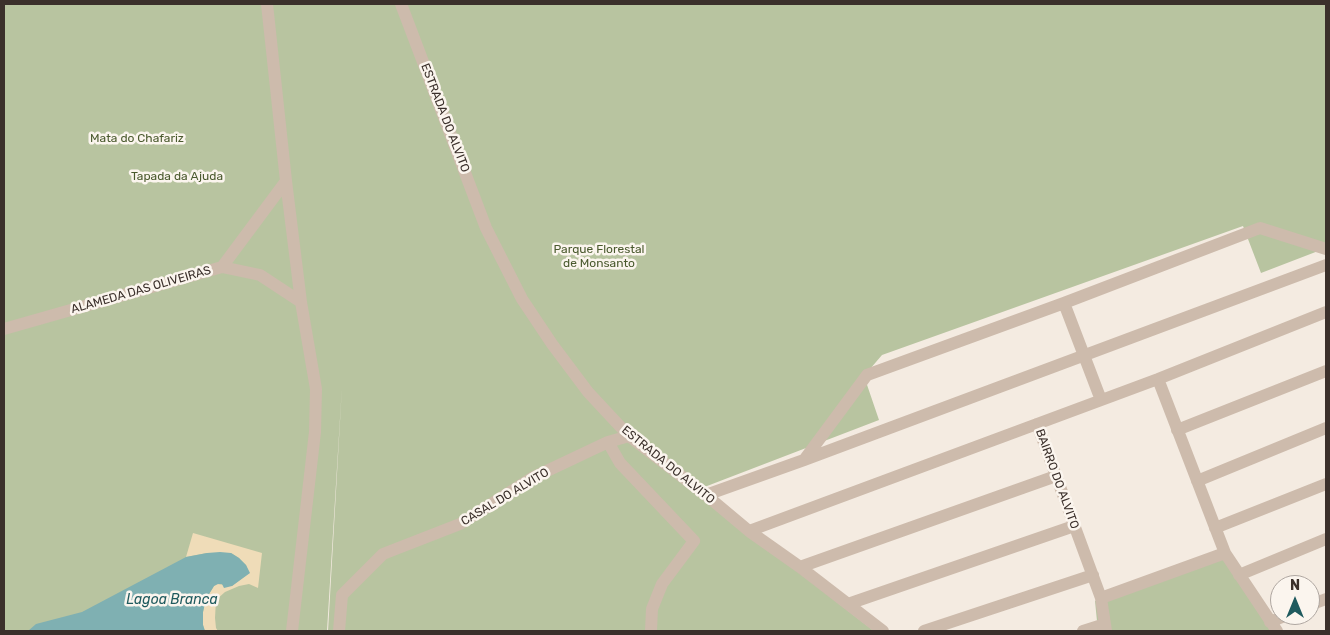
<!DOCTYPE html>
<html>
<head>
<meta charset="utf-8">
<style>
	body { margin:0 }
	#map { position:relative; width:1330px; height:635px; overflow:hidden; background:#f4ebe1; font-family:Rubik,sans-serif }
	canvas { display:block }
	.frame { position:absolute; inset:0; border:5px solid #3b302b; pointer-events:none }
	.north { position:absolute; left:1270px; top:575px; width:50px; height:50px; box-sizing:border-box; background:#fbf5ee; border:1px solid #aea6a0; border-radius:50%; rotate:0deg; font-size:14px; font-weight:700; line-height:20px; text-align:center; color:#3b302b }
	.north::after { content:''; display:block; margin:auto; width:18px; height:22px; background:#1f5a5e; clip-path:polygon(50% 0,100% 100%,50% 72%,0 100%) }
</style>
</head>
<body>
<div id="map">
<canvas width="1330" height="635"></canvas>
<div class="frame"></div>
<div class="north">N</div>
</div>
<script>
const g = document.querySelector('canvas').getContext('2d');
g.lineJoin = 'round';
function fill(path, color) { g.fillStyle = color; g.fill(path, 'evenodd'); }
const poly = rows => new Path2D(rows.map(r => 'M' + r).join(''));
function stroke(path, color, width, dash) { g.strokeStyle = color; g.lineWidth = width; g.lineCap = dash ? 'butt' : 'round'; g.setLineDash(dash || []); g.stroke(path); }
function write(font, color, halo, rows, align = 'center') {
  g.font = font + ' Rubik,sans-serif'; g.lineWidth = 5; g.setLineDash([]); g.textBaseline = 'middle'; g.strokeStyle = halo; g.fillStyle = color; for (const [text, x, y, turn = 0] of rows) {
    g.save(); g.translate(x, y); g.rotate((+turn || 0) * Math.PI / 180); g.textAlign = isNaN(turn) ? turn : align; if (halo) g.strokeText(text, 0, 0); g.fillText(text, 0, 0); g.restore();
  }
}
fill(poly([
	[4,4,1326,4,1326,248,1261,273,1243,226,882,355,864,376,879,420,694,491,874,631,328,631,342,386,327,631,4,631],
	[1223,552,1273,631,1098,631,1095,601]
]), '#b8c4a0');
fill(poly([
	[193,533,262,553,258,588,249,584,239,586,225,592,216,600,215,618,216,628,218,631,205,631,203,625,203,612,206,599,214,586,217,584,232,586,249,573,246,565,239,558,231,553,207,553,186,557]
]), '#efdcb8');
fill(poly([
	[220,552,231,553,239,558,246,565,250,573,232,586,224,588,222,584,218,584,214,586,206,599,203,612,203,625,205,631,28,631,36,624,82,612,186,557,207,553]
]), '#7fb0b2');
stroke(poly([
	[267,4,286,181,301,302,316,389,315,432,292,631],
	[401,4,486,228,522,299,552,344,588,392,629,436,706,495,749,531,800,567,883,631],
	[222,267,286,181],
	[1064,303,1101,400],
	[4,329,222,267,260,275,301,302],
	[1158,379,1225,553,1277,631],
	[1037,424,1101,598,1106,631],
	[1177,430,1326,371],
	[608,442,620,463,694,541,662,584,652,609,651,631],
	[804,460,867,375,1064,303,1260,228,1326,249],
	[1197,481,1326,428],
	[706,495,804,460,1326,265],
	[1215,528,1326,484],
	[749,531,1158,379,1326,312],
	[800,567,1056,476],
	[1239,575,1326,539],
	[1101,598,1225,553],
	[848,604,1074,526],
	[1310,605,1326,599],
	[1270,622,1287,615],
	[339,631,342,595,383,554,460,524,532,478,608,442,629,436],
	[924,631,1093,575],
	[1083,631,1105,624]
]), '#cdbbac', 12);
write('12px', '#3b302b', '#fbf5ee', [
	["ESTRADA DO ALVITO",445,118,69],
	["ALAMEDA DAS OLIVEIRAS",141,290,-16],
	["ESTRADA DO ALVITO",668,465,39],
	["BAIRRO DO ALVITO",1057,479,70],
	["CASAL DO ALVITO",505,497,-31]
]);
write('12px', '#4a5a2e', '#fbf5ee', [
	["Mata do Chafariz",137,139],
	["Tapada da Ajuda",177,177],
	["Parque Florestal",599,250],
	["de Monsanto",599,264]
]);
write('italic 14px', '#1f5a5e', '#fbf5ee', [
	["Lagoa Branca",172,600]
]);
</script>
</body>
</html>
